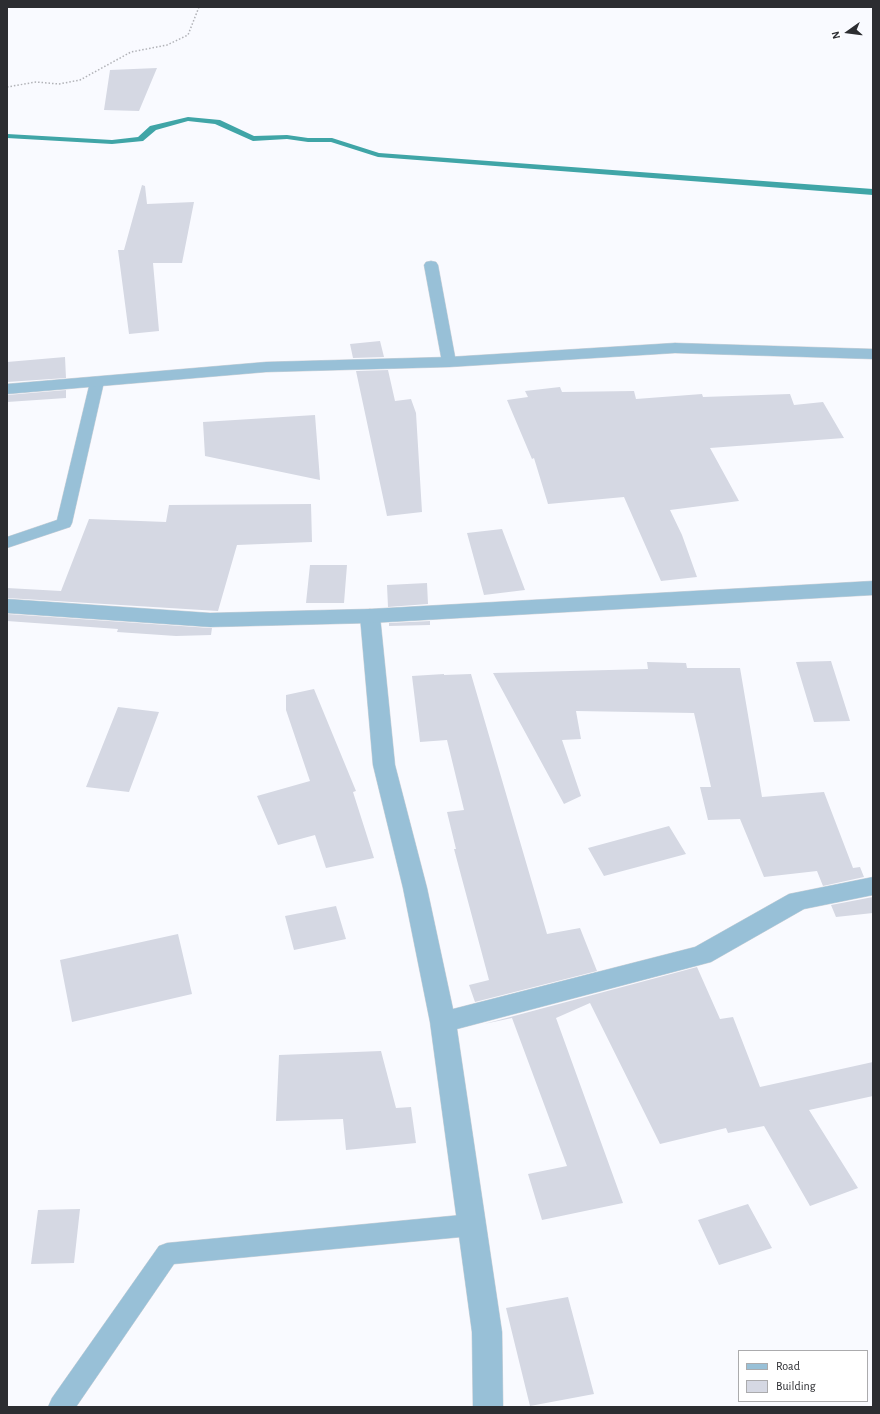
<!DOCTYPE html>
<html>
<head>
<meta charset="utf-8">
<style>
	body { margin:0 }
	#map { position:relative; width:880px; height:1414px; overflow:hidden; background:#f9faff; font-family:"Alegreya Sans",sans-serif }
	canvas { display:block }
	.frame { position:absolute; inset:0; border:8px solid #2c2d31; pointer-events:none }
	.legend { position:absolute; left:738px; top:1350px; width:130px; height:52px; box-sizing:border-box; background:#fff; border:1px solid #ababad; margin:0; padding:5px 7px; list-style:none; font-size:12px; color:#2c2d31 }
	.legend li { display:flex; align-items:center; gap:8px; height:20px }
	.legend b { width:20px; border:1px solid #ababad }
	.north { position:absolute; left:828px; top:12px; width:40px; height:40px; -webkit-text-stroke:3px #fff; paint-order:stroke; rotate:256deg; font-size:11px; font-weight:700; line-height:16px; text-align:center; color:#2c2d31 }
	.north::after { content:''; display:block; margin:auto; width:14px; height:18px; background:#2c2d31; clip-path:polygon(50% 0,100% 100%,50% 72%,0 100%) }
</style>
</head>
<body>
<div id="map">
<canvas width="880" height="1414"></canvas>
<div class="frame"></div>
<ul class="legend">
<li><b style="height:5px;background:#98c0d7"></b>Road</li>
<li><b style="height:11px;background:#d5d8e3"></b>Building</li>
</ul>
<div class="north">N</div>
</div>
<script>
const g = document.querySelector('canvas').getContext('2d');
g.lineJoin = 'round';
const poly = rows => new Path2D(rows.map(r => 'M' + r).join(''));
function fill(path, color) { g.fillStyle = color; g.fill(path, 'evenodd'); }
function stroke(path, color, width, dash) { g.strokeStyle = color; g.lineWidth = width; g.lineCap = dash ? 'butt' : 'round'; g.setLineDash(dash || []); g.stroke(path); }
fill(poly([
	[188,117,220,120,254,136,287,135,308,138,332,138,379,153,873,189,873,195,378,157,331,142,308,142,287,139,253,141,215,124,188,121,156,130,143,141,112,144,7,138,7,134,112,140,138,137,150,126,188,117]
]), '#40a5a7');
fill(poly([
	[157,68,139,111,104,110,110,70],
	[142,185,145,186,147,204,194,202,182,263,153,263,159,331,129,334,118,250,124,250],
	[380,341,384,357,353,358,350,344],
	[65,357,66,378,7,382,7,362],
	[388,370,395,401,411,399,416,413,422,512,387,516,356,371],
	[560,387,562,392,634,391,636,399,702,394,703,397,790,394,794,405,823,402,844,438,710,448,739,501,670,510,682,535,697,577,661,581,624,497,548,504,534,458,532,459,507,400,528,397,525,391],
	[66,390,66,398,7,402,7,395],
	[315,415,320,480,205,456,203,422],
	[311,504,312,542,237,545,218,611,7,598,7,588,61,591,89,519,166,522,169,505],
	[502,529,525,590,484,595,467,533],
	[310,565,347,565,344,603,306,603],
	[427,583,428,604,388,607,387,585],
	[7,614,210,628,212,628,211,635,176,636,117,632,118,629,7,621],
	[430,621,430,625,389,626,389,623],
	[831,661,850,721,814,722,796,662],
	[647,662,686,663,687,668,740,668,762,797,824,792,853,868,860,867,864,877,823,886,817,871,764,877,740,819,708,820,700,787,711,787,694,713,576,711,581,739,562,740,581,796,564,804,493,673,648,669],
	[444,674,444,675,471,674,547,934,580,928,597,971,475,1002,469,985,489,980,454,849,456,849,447,812,464,810,447,740,420,742,412,676],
	[314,689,356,791,353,792,374,858,326,868,315,835,278,845,257,796,310,781,286,710,286,695],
	[118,707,159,712,129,792,86,787],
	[669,826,686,854,604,876,588,848],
	[873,897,873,913,836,917,831,905],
	[336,906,346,939,294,950,285,916],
	[178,934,192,994,72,1022,60,960],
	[697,967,720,1019,733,1017,760,1087,873,1062,873,1096,809,1110,858,1188,810,1206,764,1126,728,1133,726,1128,660,1144,590,1003,556,1018,623,1203,542,1220,528,1174,567,1166,512,1018,484,1024],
	[381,1051,396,1108,411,1107,416,1143,346,1150,343,1119,276,1121,279,1055],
	[748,1204,772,1248,719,1265,698,1220],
	[80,1209,74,1263,31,1264,38,1210],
	[568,1297,594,1394,530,1406,506,1308]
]), '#d5d8e3');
const service = poly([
	[431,261,436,262,438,265,456,362,454,365,449,366,444,365,442,362,424,265,426,262,431,261],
	[97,378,102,379,104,382,72,523,70,527,7,548,7,537,57,520,90,382,92,379,97,378],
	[472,1214,480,1218,484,1225,480,1232,472,1236,174,1264,76,1407,48,1407,52,1398,159,1246,167,1243,472,1214]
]);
const minor = poly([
	[675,343,873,349,873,359,675,353,449,367,266,372,7,394,7,384,266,362,449,357,675,343],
	[370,609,377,611,380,616,395,765,427,888,453,1009,695,947,789,894,873,877,873,895,804,909,711,962,457,1029,502,1332,503,1407,473,1407,472,1332,430,1022,403,888,373,765,360,616,363,611,370,609]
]);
const tertiary = poly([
	[873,581,873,595,370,623,210,627,7,613,7,599,210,613,370,609,873,581]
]);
stroke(service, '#d4d5da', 1);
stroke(minor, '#d4d5da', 1);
stroke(tertiary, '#d4d5da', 1);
stroke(poly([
	[7,87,36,82,59,84,80,80,131,52,167,45,188,35,199,7]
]), '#b1b2b7', 1.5, [1.5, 2]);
fill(service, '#98c0d7');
fill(minor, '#98c0d7');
fill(tertiary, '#98c0d7');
</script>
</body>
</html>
